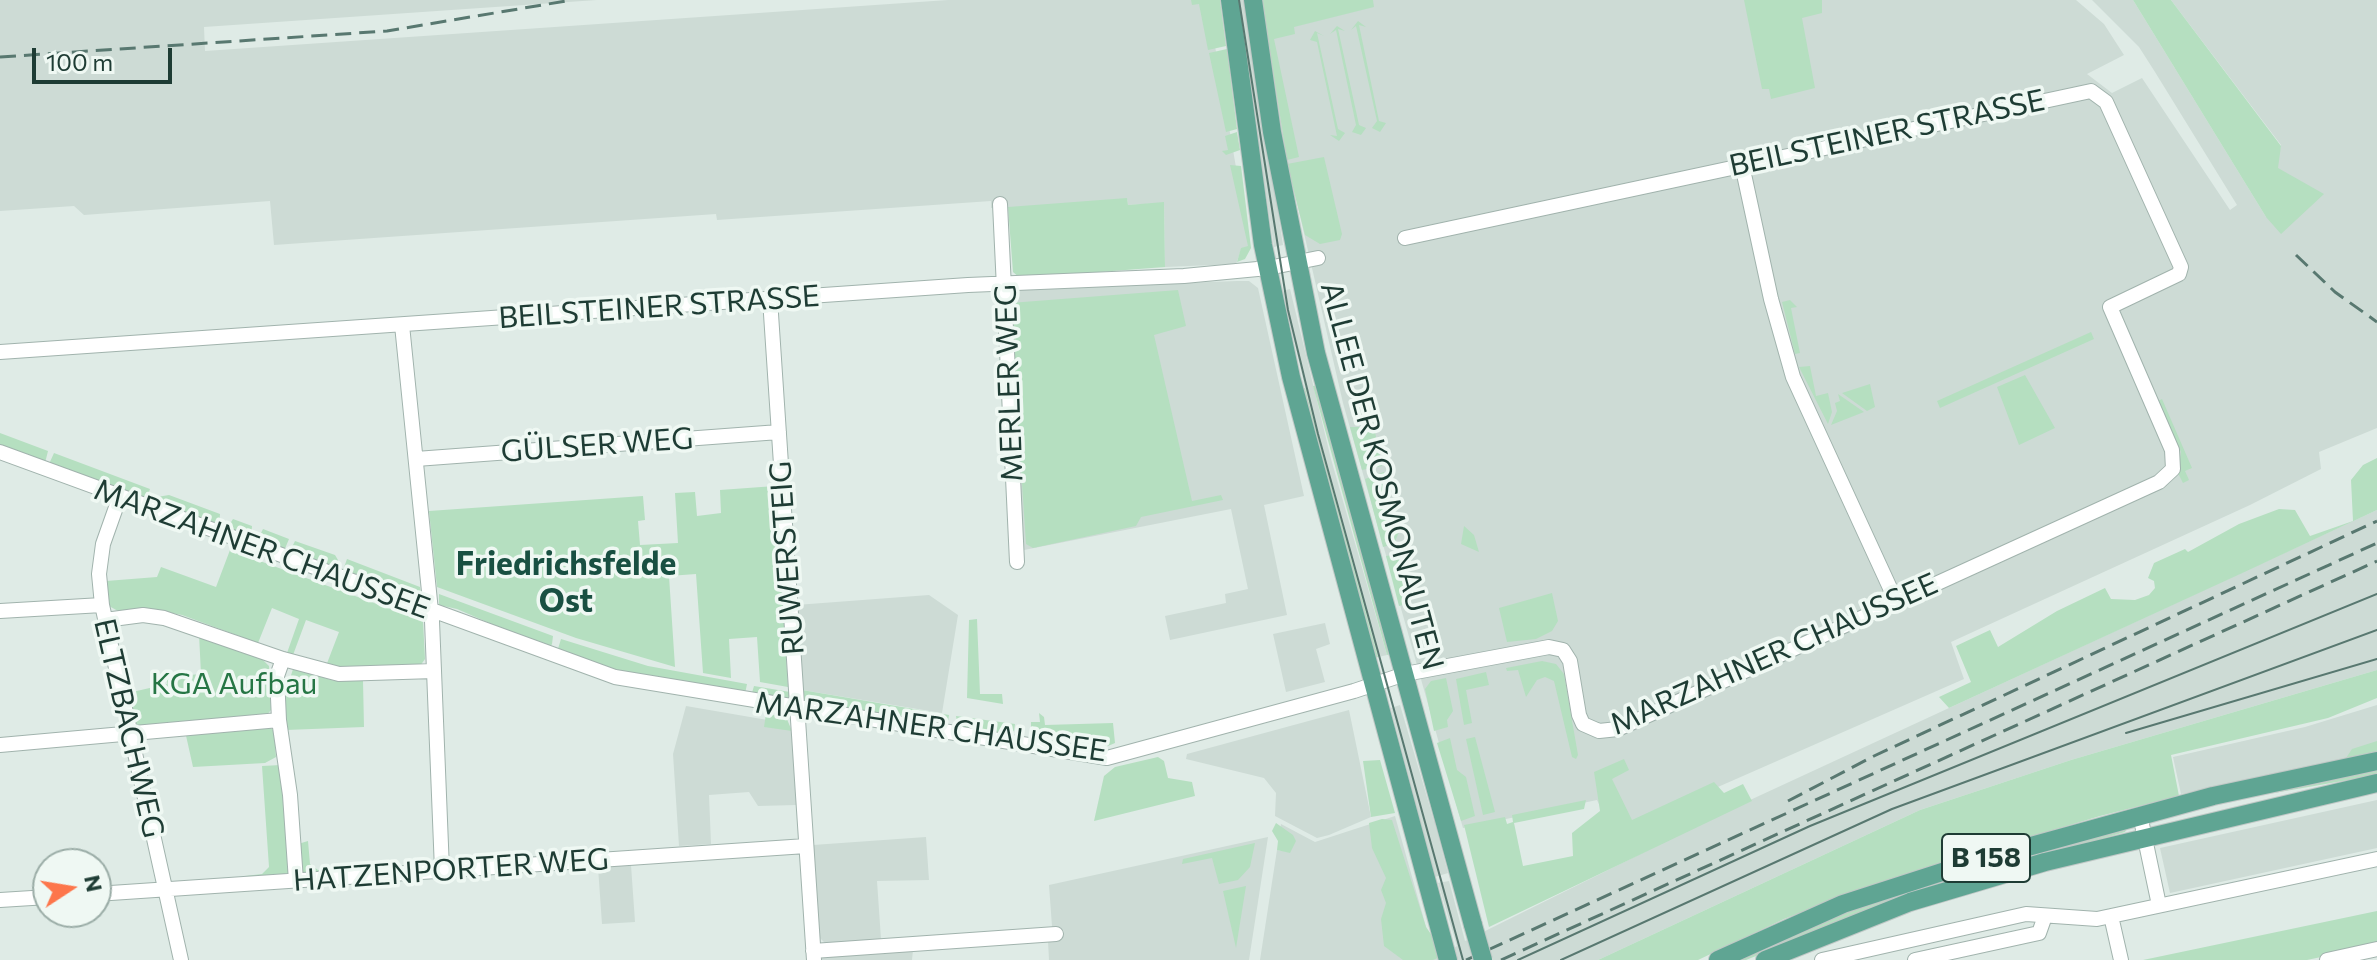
<!DOCTYPE html>
<html>
<head>
<meta charset="utf-8">
<style>
	body { margin:0 }
	#map { position:relative; width:2377px; height:960px; overflow:hidden; background:#dfebe6; font-family:Commissioner,sans-serif }
	canvas { display:block }
	.north { position:absolute; left:32px; top:848px; width:80px; height:80px; box-sizing:border-box; background:#eff8f3; border:2px solid #9bada7; border-radius:50%; rotate:78deg; font-size:22px; font-weight:700; line-height:32px; text-align:center; color:#1e3c34 }
	.north::after { content:''; display:block; margin:auto; width:28px; height:36px; background:#fd764b; clip-path:polygon(50% 0,100% 100%,50% 72%,0 100%) }
	.scale { position:absolute; left:32px; top:48px; width:140px; height:36px; box-sizing:border-box; border:4px solid #1e3c34; border-top:0; padding-left:10px; font-size:24px; line-height:28px; white-space:nowrap; color:#1e3c34; -webkit-text-stroke:6px #eff8f3; paint-order:stroke }
</style>
</head>
<body>
<div id="map">
<canvas width="2377" height="960"></canvas>
<div class="north">N</div>
<div class="scale">100 m</div>
</div>
<script>
const g = document.querySelector('canvas').getContext('2d');
g.lineJoin = 'round';
function fill(path, color) { g.fillStyle = color; g.fill(path, 'evenodd'); }
const poly = rows => new Path2D(rows.map(r => 'M' + r).join(''));
function stroke(path, color, width, dash) { g.strokeStyle = color; g.lineWidth = width; g.lineCap = dash ? 'butt' : 'round'; g.setLineDash(dash || []); g.stroke(path); }
function write(font, color, halo, rows, align = 'center') {
  g.font = font + ' Commissioner,sans-serif'; g.lineWidth = 7; g.setLineDash([]); g.textBaseline = 'middle'; g.strokeStyle = halo; g.fillStyle = color; for (const [text, x, y, turn = 0] of rows) {
    g.save(); g.translate(x, y); g.rotate((+turn || 0) * Math.PI / 180); g.textAlign = isNaN(turn) ? turn : align; if (halo) g.strokeText(text, 0, 0); g.fillText(text, 0, 0); g.restore();
  }
}
fill(poly([
	[0,0,597,0,204,27,205,51,948,0,1207,0,1250,248,1241,250,1236,264,1165,267,1164,203,1128,205,1127,199,1016,215,1008,207,991,208,991,201,717,220,716,214,274,245,270,201,84,215,74,206,0,211],
	[1237,0,1246,0,1283,245,1274,247],
	[1262,0,2076,0,2104,24,2124,55,2087,74,2112,93,2142,78,2230,210,2237,205,2155,72,2139,47,2092,0,2133,0,2266,217,2281,145,2171,0,2377,0,2377,428,2319,452,2321,469,2250,505,1951,642,1964,679,1613,833,1597,800,1463,828,1343,403,1281,133],
	[1237,281,1249,281,1258,288,1304,496,1264,505,1287,615,1170,640,1165,616,1226,603,1225,594,1248,589,1231,509,1019,551,1009,296,1021,289],
	[1290,289,1331,459,1387,655,1378,657,1305,388,1282,291],
	[2377,510,2377,670,2071,760,1920,810,1598,960,1260,960,1277,850,1290,852,1280,830,1281,824,1315,842,1395,816,1435,959,1457,946,1438,883,1449,881,1465,941,1735,807],
	[929,595,958,615,942,713,802,690,796,605],
	[1325,623,1330,644,1316,649,1325,682,1286,692,1273,634],
	[1400,705,1434,821,1439,820,1435,824,1448,873,1435,877,1391,708],
	[2377,705,2377,753,2181,794,2173,757,2305,727],
	[686,706,785,723,792,731,796,805,758,806,749,792,709,795,711,844,679,846,673,754],
	[1349,710,1371,817,1329,835,1317,838,1275,816,1276,793,1264,778,1186,759,1187,754],
	[2377,800,2377,848,2170,893,2160,848],
	[926,837,929,880,877,881,881,939,826,944,819,937,813,845],
	[1268,837,1249,960,1049,960,1048,941,1053,940,1049,885],
	[631,865,635,922,602,924,598,867],
	[913,950,912,960,820,960,820,957]
]), '#cddbd5');
fill(poly([
	[1191,0,1220,0,1226,46,1208,50,1199,4,1192,5],
	[1262,0,1373,0,1374,7,1294,27,1295,34,1274,39,1299,157,1287,160],
	[1744,0,1822,0,1822,13,1802,18,1815,88,1771,99,1769,89,1762,89],
	[2133,0,2171,0,2281,146,2278,168,2324,194,2281,234,2266,217],
	[1358,21,1366,27,1359,25,1379,121,1386,123,1380,132,1372,128,1377,121,1356,26,1351,30],
	[1337,26,1345,31,1338,29,1359,125,1366,128,1361,135,1352,132,1356,125,1336,30,1330,34],
	[1315,31,1324,36,1317,33,1338,129,1345,133,1339,141,1330,135,1337,136,1317,42,1310,40],
	[1227,49,1237,129,1226,132,1209,53],
	[1237,132,1240,150,1226,155,1222,151,1228,150,1225,136],
	[1324,157,1342,234,1340,240,1320,244,1305,235,1287,164],
	[1230,165,1241,166,1251,248,1245,259,1237,262,1241,248,1248,246],
	[1127,198,1128,205,1164,202,1165,267,1020,278,1013,272,1008,207],
	[1178,290,1186,326,1154,335,1192,501,1221,495,1223,500,1141,517,1136,526,1033,548,1026,544,1010,303],
	[1790,300,1797,307,1791,308,1800,353,1795,354,1782,302],
	[2091,332,2094,339,1940,408,1937,401],
	[1810,366,1816,396,1828,393,1832,412,1828,424,1799,367],
	[2025,375,2055,428,2019,445,1997,387],
	[1870,384,1875,407,1867,411,1842,393],
	[1320,385,1393,653,1387,655,1313,386],
	[1305,388,1378,657,1375,658,1299,390],
	[1838,394,1864,412,1831,425,1837,411,1835,403,1840,401],
	[2162,399,2192,468,2185,471,2189,480,2183,483,2178,473,2181,452,2158,401],
	[1350,427,1374,427,1382,466,1362,470],
	[0,433,48,451,45,463,0,446],
	[54,453,150,489,146,500,49,464],
	[2377,458,2377,510,2251,569,1949,708,1939,697,1971,682,1956,646,1990,630,1998,647,2057,611,2105,588,2111,599,2135,600,2149,595,2155,588,2154,581,2148,578,2154,563,2185,549,2188,552,2239,524,2279,509,2295,510,2310,536,2353,521,2351,480,2363,465],
	[1384,472,1386,482,1382,483,1392,533,1399,532,1394,544,1383,547,1365,479],
	[775,486,788,687,760,682,757,637,729,639,731,678,703,673,696,574,669,576,675,667,576,638,437,587,429,511,643,496,645,520,638,521,640,545,678,543,675,493,695,492,697,516,721,513,720,490],
	[169,495,220,514,219,527,154,503,157,497],
	[233,519,252,526,251,538,226,530],
	[1464,526,1474,535,1479,552,1461,544],
	[263,529,289,539,284,551,257,541],
	[295,541,335,555,338,560,337,569,290,551],
	[230,550,423,621,425,659,420,666,362,669,326,666,339,632,306,620,293,655,287,653,299,619,272,608,258,643,182,615,147,608,118,611,109,606,106,581,157,577,161,567,216,587],
	[1399,554,1409,567,1404,579,1410,603,1399,606,1386,556],
	[347,559,420,587,421,593,416,598,342,573],
	[1552,593,1558,621,1552,631,1536,639,1507,642,1499,608],
	[439,594,553,636,552,644,549,649,457,609,439,605],
	[977,619,980,694,1002,694,1003,704,967,698,969,620],
	[199,634,259,656,269,666,271,710,265,717,136,727,128,693,167,684,167,677,201,674],
	[561,639,648,666,747,684,745,694,617,672,557,652],
	[1542,661,1556,664,1564,674,1578,755,1576,759,1572,757,1554,681,1545,677,1537,680,1526,697,1518,670,1507,671,1506,668],
	[293,669,335,681,363,681,364,727,286,730,283,701],
	[2377,670,2377,698,2328,718,2171,755,2179,796,2100,816,1875,884,1784,919,1698,960,1598,960,1920,810,2071,760],
	[1486,672,1489,685,1466,690,1472,723,1464,725,1456,679],
	[1446,678,1453,711,1447,720,1448,727,1434,731,1425,689,1431,681],
	[754,686,790,692,789,701,751,696],
	[802,690,949,715,948,721,941,725,844,708,837,704,836,707,804,702],
	[1039,713,1044,717,1045,725,1113,723,1115,743,1108,746,1031,735,1031,722,1040,722],
	[766,714,786,717,792,731,764,727],
	[956,716,1015,724,1014,731,1009,734,958,727],
	[268,725,274,731,276,757,265,763,193,767,185,731],
	[1475,737,1495,812,1483,815,1466,739],
	[1450,738,1457,770,1466,777,1475,816,1461,821,1437,743],
	[2377,741,2377,753,2346,758,2352,749],
	[1158,757,1164,761,1168,778,1192,782,1195,796,1094,821,1104,776,1115,767],
	[1624,759,1629,770,1612,779,1632,820,1714,782,1724,793,1743,784,1752,801,1489,927,1464,825,1505,817,1507,824,1513,822,1512,815,1586,800,1584,809,1514,823,1523,866,1573,856,1572,833,1600,811,1594,772],
	[1380,760,1395,813,1371,817,1363,761],
	[281,765,290,874,245,879,245,876,262,874,269,867,262,766],
	[2377,767,2377,775,2274,793,2293,786],
	[1382,819,1392,820,1426,927,1433,937,1438,958,1433,960,1403,960,1384,946,1381,919,1386,903,1381,890,1386,878,1372,848,1369,823],
	[1276,823,1293,835,1296,841,1290,853,1277,850,1278,841,1272,831],
	[2127,828,2125,832,1903,897,1746,960,1733,960,1832,916,1915,886],
	[308,841,310,864,318,870,330,870,330,875,301,875,298,844],
	[1255,843,1250,867,1238,880,1219,884,1212,858,1182,864,1183,859],
	[1246,886,1236,948,1223,891],
	[2377,911,2377,945,2307,960,2143,960]
]), '#b5dfc0');
const minor = poly([
	[1742,165,1771,299,1793,377,1896,601],
	[1000,204,1017,562],
	[770,299,814,960],
	[402,325,432,621,442,870],
	[0,352,968,285,1184,276,1268,268,1318,258],
	[0,452,615,677,1107,758,1354,691,1405,674,1549,647,1563,650,1570,661,1579,715,1583,724,1599,731,1618,729,2159,482,2173,469,2172,450,2110,307,2179,274,2181,267,2106,102,2091,91,1405,238],
	[416,459,779,432],
	[120,496,103,544,99,574,102,605,181,960],
	[0,611,102,605],
	[105,620,143,615,164,618,283,659,339,674,434,671],
	[283,659,277,676,279,720,290,795,296,881],
	[0,745,279,720],
	[2140,815,2159,905],
	[96,894,806,846],
	[0,900,48,897],
	[2111,916,2121,960],
	[813,951,1056,934],
	[1822,960,2026,914,2097,919,2377,859],
	[1915,960,2039,933,2045,916],
	[2327,960,2377,949]
]);
const major = poly([
	[1230,0,1263,245,1291,377,1448,960],
	[1253,0,1272,132,1316,353,1473,925],
	[1718,960,1843,904,1973,862,2213,796,2377,761],
	[1765,960,1910,902,2045,862,2377,783]
]);
stroke(minor, '#a1b3ad', 16);
stroke(major, '#c0c8c6', 20);
stroke(minor, '#fff', 14);
stroke(major, '#5fa593', 18);
stroke(poly([
	[1239,0,1288,310,1318,434,1463,960],
	[2126,733,2377,659],
	[1518,960,1810,826,2377,594],
	[1561,960,1892,809,2377,630]
]), '#587870', 2);
stroke(poly([
	[0,57,387,31,572,0],
	[2296,255,2335,292,2377,322],
	[1788,801,1874,756,2377,521],
	[1466,960,2377,543],
	[1501,960,2377,561]
]), '#587870', 3, [16, 8]);
const majorBridge = poly([
	[1473,925,1483,960]
]);
stroke(majorBridge, '#c0c8c6', 20, []);
stroke(majorBridge, '#5fa593', 18);
for (const [x, y, w] of [
	[1986,858,88]
]) { const box = new Path2D(); box.roundRect(x - w / 2, y - 24, w, 48, 6); g.fillStyle = '#eff8f3'; g.fill(box); stroke(box, '#1e3c34', 2); }
write('bold 28px', '#1e3c34', null, [
	["B 158",1986,858]
]);
write('30px', '#1e3c34', '#eff8f3', [
	["BEILSTEINER STRASSE",1887,133,-12],
	["BEILSTEINER STRASSE",659,307,-4],
	["MERLER WEG",1009,383,-92],
	["GÜLSER WEG",597,445,-4],
	["ALLEE DER KOSMONAUTEN",1382,476,75],
	["MARZAHNER CHAUSSEE",262,549,20],
	["RUWERSTEIG",787,558,-94],
	["MARZAHNER CHAUSSEE",1774,654,-24],
	["MARZAHNER CHAUSSEE",931,727,8],
	["ELTZBACHWEG",129,728,77],
	["HATZENPORTER WEG",451,870,-4]
]);
write('30px', '#267645', '#eff8f3', [
	["KGA Aufbau",234,684]
]);
write('bold 32px', '#195042', '#eff8f3', [
	["Friedrichsfelde",566,564],
	["Ost",566,601]
]);
</script>
</body>
</html>
